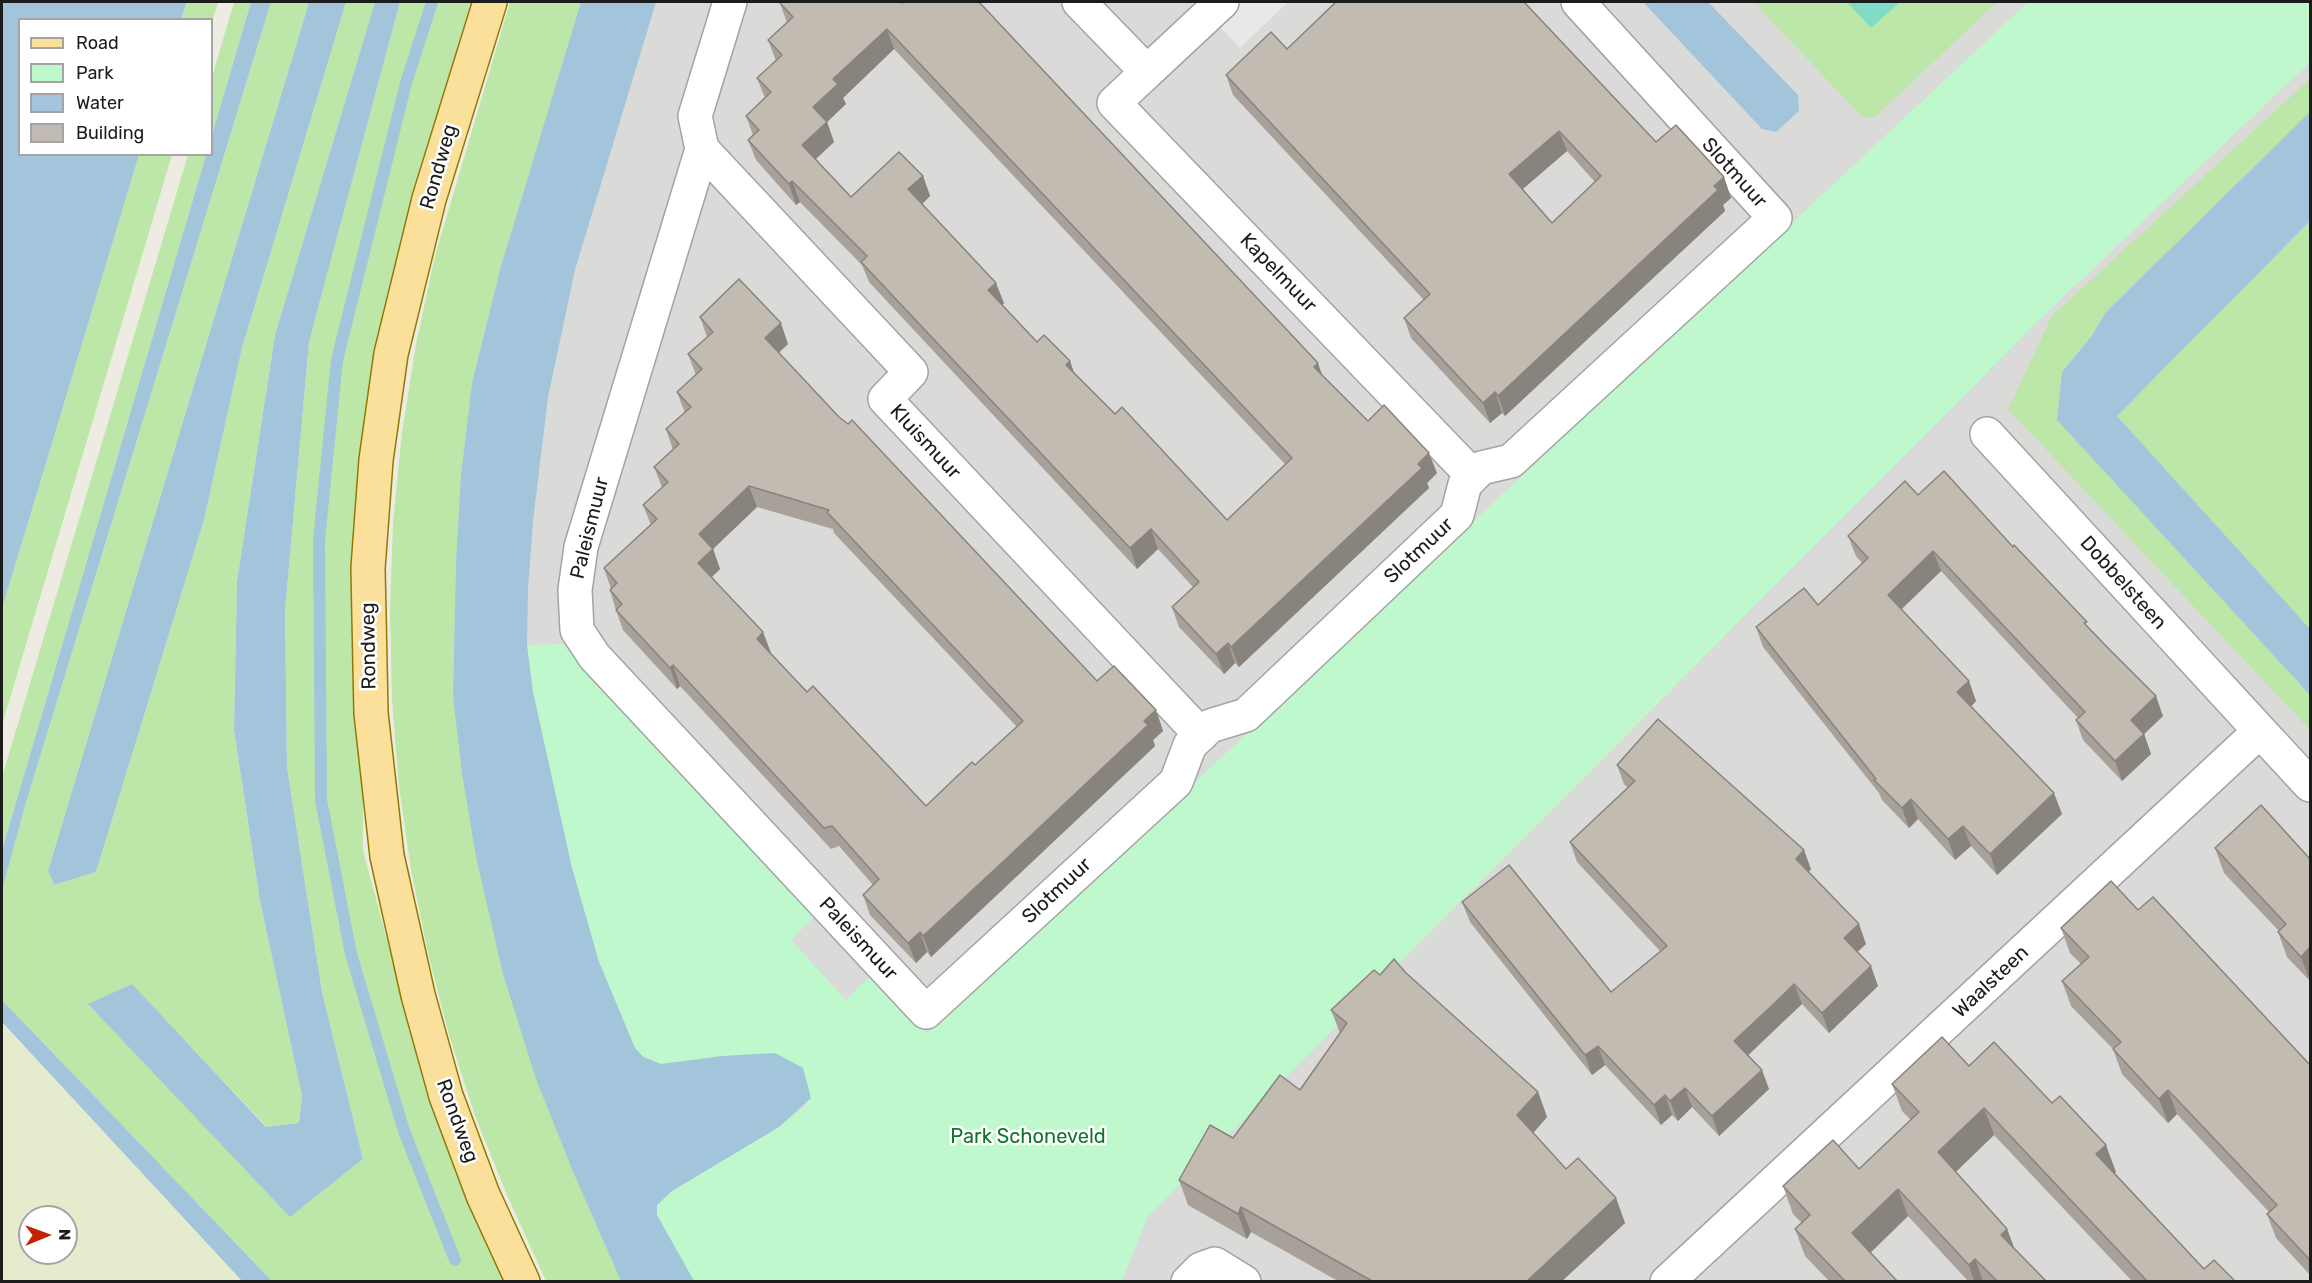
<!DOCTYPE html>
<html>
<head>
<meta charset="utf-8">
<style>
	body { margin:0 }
	#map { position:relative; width:2312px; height:1283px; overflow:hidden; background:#eeece2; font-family:Rubik,sans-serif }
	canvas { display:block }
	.frame { position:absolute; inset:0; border:3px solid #1c1c1c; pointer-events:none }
	.legend { position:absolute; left:18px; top:18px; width:195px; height:138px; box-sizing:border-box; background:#fff; border:2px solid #a4a4a4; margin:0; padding:8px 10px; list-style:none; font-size:18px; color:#1c1c1c }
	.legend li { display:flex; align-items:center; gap:12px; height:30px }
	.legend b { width:30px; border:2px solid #a4a4a4 }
	.north { position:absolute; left:18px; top:1205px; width:60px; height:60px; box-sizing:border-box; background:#fff; border:2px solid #a4a4a4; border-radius:50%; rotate:89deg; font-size:16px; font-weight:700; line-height:24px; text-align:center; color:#1c1c1c }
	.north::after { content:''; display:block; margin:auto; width:21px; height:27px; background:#c52204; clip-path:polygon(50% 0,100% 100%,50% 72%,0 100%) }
</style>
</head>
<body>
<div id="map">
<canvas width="2312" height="1283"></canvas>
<div class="frame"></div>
<ul class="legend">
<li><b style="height:8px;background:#fae09b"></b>Road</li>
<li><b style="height:16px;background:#bff8cc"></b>Park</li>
<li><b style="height:16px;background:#a3c5db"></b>Water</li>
<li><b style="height:16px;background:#c2bbb2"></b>Building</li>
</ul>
<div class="north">N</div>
</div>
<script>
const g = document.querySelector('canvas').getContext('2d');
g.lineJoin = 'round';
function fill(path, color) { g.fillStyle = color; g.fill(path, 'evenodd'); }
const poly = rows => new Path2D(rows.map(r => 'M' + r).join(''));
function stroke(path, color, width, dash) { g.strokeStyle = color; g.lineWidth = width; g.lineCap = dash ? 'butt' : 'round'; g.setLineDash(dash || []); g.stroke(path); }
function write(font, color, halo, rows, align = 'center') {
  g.font = font + ' Rubik,sans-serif'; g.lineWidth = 5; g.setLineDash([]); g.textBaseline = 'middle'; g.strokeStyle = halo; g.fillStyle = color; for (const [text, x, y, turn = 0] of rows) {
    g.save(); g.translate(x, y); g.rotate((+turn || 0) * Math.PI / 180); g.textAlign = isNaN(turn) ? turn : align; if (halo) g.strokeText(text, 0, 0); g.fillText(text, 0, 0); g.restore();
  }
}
fill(poly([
	[532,2,2310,2,2310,1281,560,1281,405,748]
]), '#dadad9');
fill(poly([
	[2,1022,242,1281,2,1281],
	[30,1217,66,1217,66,1253,30,1253]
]), '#e5eccd');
fill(poly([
	[187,2,218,2,212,22,212,20,181,20],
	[234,2,251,2,212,135,212,77],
	[271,2,309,2,48,871,54,885,96,872,204,520,242,348,346,2,375,2,275,335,237,581,234,730,260,901,302,1096,299,1123,267,1127,132,985,290,1216,363,1159,322,992,287,767,285,611,309,342,400,2,471,2,441,101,383,338,363,707,363,850,397,978,507,1281,272,1281,2,1000,2,891,25,806],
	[510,2,581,2,501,266,472,383,461,475,456,563,453,696,621,1281,546,1281,507,1195,475,1116,449,1035,428,953,411,870,399,786,392,701,390,611,393,522,402,433,416,344,435,256],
	[1754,2,1847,2,1871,27,1900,2,1997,2,1876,116,1870,118,1862,117],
	[2310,79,2310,112,2106,312,2091,337,2062,372,2057,420,2310,695,2310,730,2008,409,2052,316],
	[139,155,172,155,2,725,2,609],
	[188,155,206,155,2,850,2,777],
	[2310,221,2310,629,2117,416]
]), '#bde7a8');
fill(poly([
	[2028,2,2310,2,2310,62,2036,323,1148,1216,1122,1281,694,1281,657,1215,657,1205,672,1191,779,1127,807,1104,749,1054,661,1064,643,1056,635,1048,599,962,572,868,533,692,527,645,563,644,816,915,791,940,846,1000,870,976,927,1033]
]), '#bff8cc');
fill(poly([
	[1847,2,1900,2,1871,28]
]), '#81dcc7');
fill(poly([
	[1196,2,1288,2,1240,48]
]), '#e8e8e8');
fill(poly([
	[2,2,187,2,181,19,20,20,20,154,139,155,2,609],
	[251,2,271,2,25,806,2,891,2,850,206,155,212,154,212,135],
	[309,2,346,2,242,348,204,520,96,872,54,885,48,871],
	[375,2,400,2,309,342,285,611,287,767,322,992,363,1159,290,1217,88,1004,132,984,266,1127,299,1123,302,1096,260,901,234,730,237,581,275,335],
	[581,2,656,2,575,270,548,397,533,521,528,589,527,645,533,692,572,868,599,962,635,1048,643,1057,661,1064,722,1056,775,1053,803,1068,811,1098,779,1127,672,1191,657,1205,657,1215,694,1281,621,1281,574,1174,536,1079,503,974,476,857,462,773,453,696,456,563,461,475,472,383,501,266],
	[1643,2,1708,2,1798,95,1799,111,1776,132,1762,129],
	[2310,112,2310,221,2117,416,2310,629,2310,695,2057,420,2062,372,2091,337,2106,312],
	[2,1000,272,1281,242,1281,2,1022]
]), '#a3c5db');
stroke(poly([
	[432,2,406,83,337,360,319,540,321,800,351,954,404,1131,455,1260]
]), '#a3c5db', 12);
const minor = poly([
	[730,2,695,116,702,149,581,547,575,590,577,630,594,656,926,1012,1176,782,1190,745,1210,726,1246,715,1457,515,1465,484,1481,468,1511,461,1775,218,1578,2],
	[1079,2,1147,72,1114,103,1473,476],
	[1147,72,1222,2],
	[702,149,911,372,885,399,1201,735],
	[1987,434,2260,731],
	[1188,1282,1201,1269,1215,1264,1244,1282],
	[1667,1282,2260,731,2310,785]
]);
const major = poly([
	[490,2,429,199,391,354,376,460,368,568,371,713,387,856,418,995,446,1096,483,1195,523,1282]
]);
stroke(minor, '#a3a3a3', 36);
stroke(major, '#927903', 36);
stroke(minor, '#fff', 33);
stroke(major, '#fae09b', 33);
fill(poly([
	[901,2,1322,375,1368,421,1437,473,1427,483,1429,488,1239,667,1235,663,1224,674,1179,627,1172,607,1193,587,1158,549,1137,569,869,282,862,265,800,202,796,205,756,160,748,140,753,135,746,116,765,98,757,78,776,61,768,40,787,23,780,3],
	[894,49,1285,464,1227,520,1115,414,1074,373,1070,361,1037,342,1002,305,1004,303,922,204,930,196,923,176,851,197,816,159,834,142,827,122,846,104,843,98],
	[1335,2,1524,2,1656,142,1724,177,1731,198,1723,205,1725,211,1505,416,1502,413,1490,423,1411,338,1404,318,1424,300,1233,95,1226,75,1287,49],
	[1567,151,1595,182,1552,223,1522,189],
	[700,317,788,344,778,353,839,417,1097,681,1156,710,1163,731,1153,740,1155,746,1014,879,931,957,927,952,916,963,870,915,863,895,873,885,839,846,831,849,680,686,677,689,623,630,616,610,610,590,611,589,604,568,651,525,643,505,662,487,654,467,673,450,666,429,685,413,677,392,696,375,688,354,707,337],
	[757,507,833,529,834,533,1017,727,975,765,926,806,807,692,770,653,712,577,720,569,713,549],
	[1918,495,2013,547,2089,628,2163,716,2144,734,2151,754,2122,781,2083,740,2076,720,2078,718,1941,571,1901,610,1976,701,1971,707,2062,814,1997,875,1971,846,1955,860,1918,819,1909,828,1882,800,1879,793,1763,647,1756,627,1818,605,1862,563,1856,556,1848,536],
	[1617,765,1811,869,1809,872,1866,944,1857,952,1878,986,1829,1033,1802,1004,1787,1017,1748,1055,1769,1089,1719,1136,1692,1107,1678,1121,1672,1115,1661,1125,1605,1065,1592,1075,1470,922,1462,902,1611,992,1660,951,1577,862,1570,842,1628,788,1624,784],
	[2215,848,2310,859,2310,981,2287,957,2278,932,2279,931,2224,873],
	[2138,910,2310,1065,2310,1275,2276,1238,2267,1214,2269,1212,2177,1114,2168,1123,2122,1074,2113,1049,2071,1006,2062,981,2081,964,2070,953,2061,928],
	[1405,972,1538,1092,1547,1117,1533,1133,1566,1169,1616,1198,1625,1223,1562,1281,1338,1281,1251,1232,1247,1239,1188,1205,1179,1180,1233,1138,1300,1090,1340,1033,1331,1010,1380,975],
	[1969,1066,2116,1172,2115,1173,2204,1269,2235,1281,2132,1281,1994,1135,1956,1172,2007,1229,2015,1250,2046,1281,1968,1281,1908,1216,1870,1253,1897,1281,1829,1281,1805,1256,1795,1229,1802,1223,1793,1214,1783,1186,1859,1169,1911,1120,1902,1111,1892,1084]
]), '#a7a199');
fill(poly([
	[887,29,894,49,843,98,846,104,827,122,834,142,809,165,802,145,813,107,833,79],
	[1559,131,1567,151,1516,195,1509,174],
	[923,176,930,196,916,210,908,189],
	[1724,177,1731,198,1723,205,1725,211,1505,416,1498,396],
	[792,181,800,202,796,205,789,184],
	[996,283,1004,303,996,311,988,290],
	[781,323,788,344,772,359,765,338],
	[1070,361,1077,382,1066,365],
	[1318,363,1325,383,1314,367],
	[1495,392,1502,413,1490,423,1483,403],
	[1429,453,1437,473,1427,483,1429,488,1239,667,1231,647],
	[749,486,757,507,713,549,720,569,705,583,698,563,699,534],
	[1151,529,1158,549,1137,569,1130,548],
	[1933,551,1941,571,1895,615,1888,595],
	[763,632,771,653,764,659,757,639],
	[1228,643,1235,663,1224,674,1216,654],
	[673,665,680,686,677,689,670,668],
	[1969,681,1976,701,1964,713,1957,692],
	[2156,696,2163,716,2144,734,2151,754,2122,781,2115,761,2131,720],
	[1156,710,1163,731,1153,740,1155,746,931,957,923,936],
	[2054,793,2062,814,1997,875,1990,854],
	[1911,799,1918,819,1909,828,1902,808],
	[1963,826,1971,846,1955,860,1948,839],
	[1804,850,1811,869,1803,878,1796,859],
	[1859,924,1866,944,1851,958,1844,938],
	[920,932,927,952,916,963,908,943],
	[2310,947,2310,981,2301,957],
	[1871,966,1878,986,1829,1033,1822,1013],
	[1794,984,1802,1004,1742,1061,1734,1041],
	[1598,1046,1605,1065,1592,1075,1585,1055],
	[1762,1070,1769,1089,1719,1136,1712,1116],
	[1685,1088,1692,1107,1678,1121,1670,1101],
	[2168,1090,2177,1114,2168,1123,2159,1099],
	[1538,1092,1547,1117,1527,1140,1517,1115],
	[1665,1095,1672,1115,1661,1125,1654,1105],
	[1984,1108,1994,1135,1948,1179,1938,1152],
	[2106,1145,2116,1172,2106,1181,2096,1154],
	[1898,1189,1908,1216,1862,1261,1852,1233],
	[1616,1198,1625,1223,1562,1281,1527,1281],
	[1241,1207,1251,1232,1247,1239,1238,1214],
	[2007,1229,2017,1256,2001,1235],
	[1975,1259,1983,1281,1974,1281,1969,1265]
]), '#88837d');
const building = poly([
	[781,2,901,2,902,3,904,2,979,2,1318,363,1314,367,1368,421,1384,405,1429,453,1418,464,1422,468,1231,647,1228,643,1216,654,1172,607,1199,582,1151,529,1130,548,861,262,867,256,792,181,789,184,748,140,759,130,746,116,771,92,757,78,782,55,768,40,793,17,780,3,781,2],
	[887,29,1292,458,1227,520,1122,407,1115,414,1066,365,1070,361,1044,335,1037,342,988,290,996,283,908,189,923,176,899,152,851,197,802,145,827,122,813,107,838,84,833,79,887,29],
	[1336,2,1524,2,1656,142,1676,125,1724,177,1714,186,1718,190,1498,396,1495,392,1483,403,1404,318,1430,294,1226,75,1271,32,1287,49,1336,2],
	[1559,131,1601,176,1552,223,1509,174,1559,131],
	[739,279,781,323,765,338,839,417,848,424,852,420,1097,681,1114,666,1156,710,1144,721,1148,725,1006,859,923,936,920,932,908,943,863,895,879,879,832,826,824,828,673,665,670,668,616,610,622,604,610,590,617,583,604,568,657,519,643,505,668,482,654,467,679,444,666,429,691,407,677,392,702,369,688,354,713,332,700,317,739,279],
	[749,486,829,510,827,512,1023,721,975,765,972,762,926,806,813,686,807,692,757,639,763,632,698,563,713,549,699,534,749,486],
	[1944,471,2013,547,2014,545,2087,622,2084,623,2107,647,2156,696,2131,720,2144,734,2115,761,2076,720,2085,712,1933,551,1888,595,1969,681,1957,692,2054,793,1990,854,1963,826,1948,839,1911,799,1902,808,1874,780,1876,779,1756,627,1804,588,1818,605,1868,558,1848,536,1905,481,1918,495,1944,471],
	[1658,719,1804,850,1796,859,1859,924,1844,938,1871,966,1822,1013,1794,984,1780,998,1734,1041,1762,1070,1712,1116,1685,1088,1670,1101,1665,1095,1654,1105,1598,1046,1585,1055,1462,902,1509,865,1611,992,1667,946,1570,842,1635,781,1617,765,1658,719],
	[2261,805,2310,859,2310,947,2301,957,2278,932,2286,924,2215,848,2261,805],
	[2111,881,2138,910,2153,897,2310,1065,2310,1260,2267,1214,2277,1205,2168,1090,2159,1099,2113,1049,2121,1042,2062,981,2089,957,2061,928,2111,881],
	[1394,959,1405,972,1538,1092,1517,1115,1566,1169,1578,1158,1616,1198,1527,1281,1372,1281,1241,1207,1238,1214,1179,1180,1210,1125,1233,1138,1280,1075,1300,1090,1347,1023,1331,1010,1374,970,1380,975,1394,959],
	[1942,1037,1969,1066,1994,1042,2052,1103,2060,1096,2106,1145,2096,1154,2204,1269,2214,1260,2235,1281,2147,1281,1984,1108,1938,1152,2007,1229,2001,1235,2046,1281,1997,1281,1975,1259,1969,1265,1898,1189,1852,1233,1897,1281,1845,1281,1795,1229,1810,1215,1783,1186,1833,1140,1859,1169,1919,1112,1892,1084,1942,1037]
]);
fill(building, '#c2bbb2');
stroke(building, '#88837d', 1.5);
write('20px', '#1c1c1c', '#fff', [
	["Rondweg",439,167,-74],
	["Slotmuur",1734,173,48],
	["Kapelmuur",1278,273,46],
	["Kluismuur",925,442,47],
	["Paleismuur",590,528,-76],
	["Slotmuur",1419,551,-43],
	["Dobbelsteen",2123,583,48],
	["Rondweg",369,646,-91],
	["Slotmuur",1057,891,-43],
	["Paleismuur",858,939,47],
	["Waalsteen",1991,982,-43],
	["Rondweg",457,1121,70]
]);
write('20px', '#0d7727', '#fff', [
	["Park Schoneveld",1028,1137]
]);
</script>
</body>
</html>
